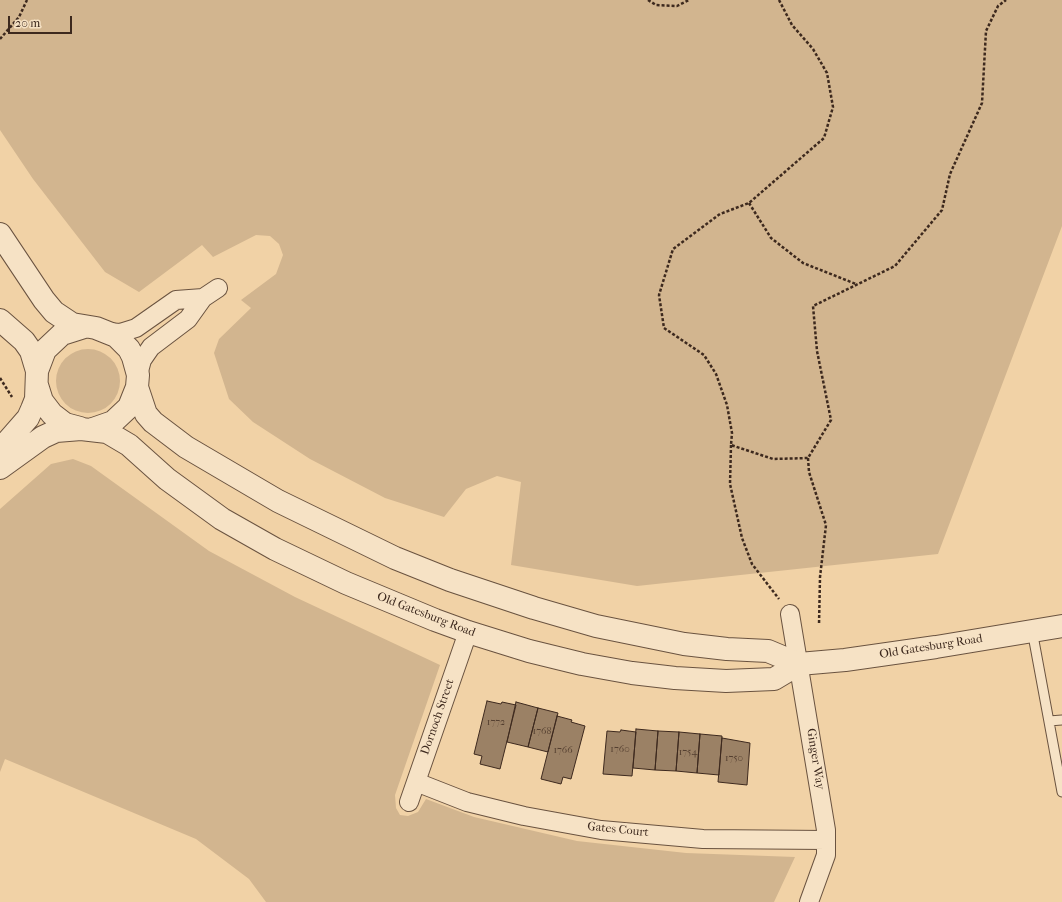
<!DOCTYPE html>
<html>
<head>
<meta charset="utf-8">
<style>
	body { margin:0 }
	#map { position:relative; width:1062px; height:902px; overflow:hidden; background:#f1d2a6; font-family:"IM FELL French Canon",serif }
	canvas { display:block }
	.scale { position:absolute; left:8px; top:16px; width:64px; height:18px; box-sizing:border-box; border:2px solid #3d291e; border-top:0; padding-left:5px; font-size:12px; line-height:14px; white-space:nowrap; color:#3d291e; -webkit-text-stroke:3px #f6e2c5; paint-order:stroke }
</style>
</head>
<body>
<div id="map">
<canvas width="1062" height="902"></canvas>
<div class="scale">20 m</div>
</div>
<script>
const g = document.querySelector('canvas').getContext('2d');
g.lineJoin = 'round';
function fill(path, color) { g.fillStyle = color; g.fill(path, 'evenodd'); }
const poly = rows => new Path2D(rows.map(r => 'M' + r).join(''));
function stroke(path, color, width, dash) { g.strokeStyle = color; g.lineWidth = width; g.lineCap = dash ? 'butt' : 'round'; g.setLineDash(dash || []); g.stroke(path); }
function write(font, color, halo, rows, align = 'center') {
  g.font = font + ' "IM FELL French Canon",serif'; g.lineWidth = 4; g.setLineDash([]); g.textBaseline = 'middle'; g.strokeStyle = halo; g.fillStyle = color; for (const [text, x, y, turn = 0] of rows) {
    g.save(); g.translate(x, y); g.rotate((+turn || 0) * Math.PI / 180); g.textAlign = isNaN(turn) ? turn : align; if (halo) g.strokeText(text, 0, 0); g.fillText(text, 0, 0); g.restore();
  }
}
fill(poly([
	[0,0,1062,0,1062,226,938,554,637,586,511,565,521,482,497,476,466,489,444,517,385,498,310,459,253,422,229,399,214,353,219,339,251,308,241,300,276,274,283,255,279,244,270,236,256,235,213,257,202,245,139,292,105,272,33,179,0,130],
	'56 381a32 32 0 1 1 64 0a32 32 0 1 1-64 0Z',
	[73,459,91,466,209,551,295,597,440,665,395,795,396,808,400,815,408,816,418,812,426,799,474,817,577,841,686,853,795,857,774,902,266,902,249,879,196,839,5,759,0,772,0,509,51,464]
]), '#d2b58f');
const building = poly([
	[487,701,501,704,502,702,516,705,500,769,480,764,482,756,474,754,487,701],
	[516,702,538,708,528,747,507,742,516,702],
	[538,708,558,713,548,752,528,747,538,708],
	[557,716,572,720,571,722,585,726,571,779,563,777,561,784,541,779,557,716],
	[636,729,658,731,655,770,633,768,636,729],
	[621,730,636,732,632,776,603,774,607,731,620,732,621,730],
	[658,731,679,732,676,771,655,770,658,731],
	[679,732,700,734,697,773,676,771,679,732],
	[700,734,722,736,719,775,697,773,700,734],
	[722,738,750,743,747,785,718,782,722,738]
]);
fill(building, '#9b8165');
stroke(building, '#3d291e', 1);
const service = poly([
	[1032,630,1062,792],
	[1049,721,1062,720]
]);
const minor = poly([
	[108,332,120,333,136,328,176,300,203,298],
	[138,375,142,360,151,347,188,319,203,298,218,288],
	[790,614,826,830,826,855,809,902],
	[416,782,467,802,524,816,601,830,703,839,826,840],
	[409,802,468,632]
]);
const tertiary = poly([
	[0,234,44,300,54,312,72,324,96,328,116,336,129,349,133,357,138,375,137,387,129,407,113,422,93,429],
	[0,320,24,341,31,351,37,371],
	[37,385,42,401,52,414,65,424,80,428],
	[137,387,146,414,153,422,186,447,278,501,395,558,450,580,534,608,596,626,684,644,727,649,768,651,799,664],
	[0,450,28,418,32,409,36,399,37,371,45,350,62,334,84,327],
	[0,468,43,437,56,431,81,429,107,432,129,445,167,479,222,519,275,549,346,583,435,620,468,632,529,651,582,664,632,673,675,678,726,681,774,679,799,664,845,660,936,647,1062,626]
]);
stroke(service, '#6a5340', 11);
stroke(minor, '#6a5340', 20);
stroke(tertiary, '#6a5340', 24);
stroke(poly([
	[648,0,656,5,677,6,689,0],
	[779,0,792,25,813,49,827,73,833,107,824,138,749,203,720,214,673,249,659,295,664,328,704,355,716,374,727,405,732,433,731,445,773,459,808,458,831,420,817,351,813,306,895,266,942,210,950,174,982,103,986,31,998,6,1006,0],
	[0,39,19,17,27,0],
	[749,203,771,238,803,263,856,284],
	[0,378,12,397],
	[731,445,730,484,742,538,752,564,779,599],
	[808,458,809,472,826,525,820,577,819,625]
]), '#3d291e', 2.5, [3, 2]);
stroke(service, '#f6e2c5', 9);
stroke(minor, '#f6e2c5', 18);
stroke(tertiary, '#f6e2c5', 22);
write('10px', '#543f30', null, [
	["1772",496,723],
	["1768",542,732],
	["1760",620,750],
	["1766",563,751],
	["1754",688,753],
	["1750",734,759]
]);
write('12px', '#3d291e', '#f6e2c5', [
	["Old Gatesburg Road",426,615,21],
	["Old Gatesburg Road",931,647,-9],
	["Dornoch Street",438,717,-71],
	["Ginger Way",815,759,81],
	["Gates Court",618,830,6]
]);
</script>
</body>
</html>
